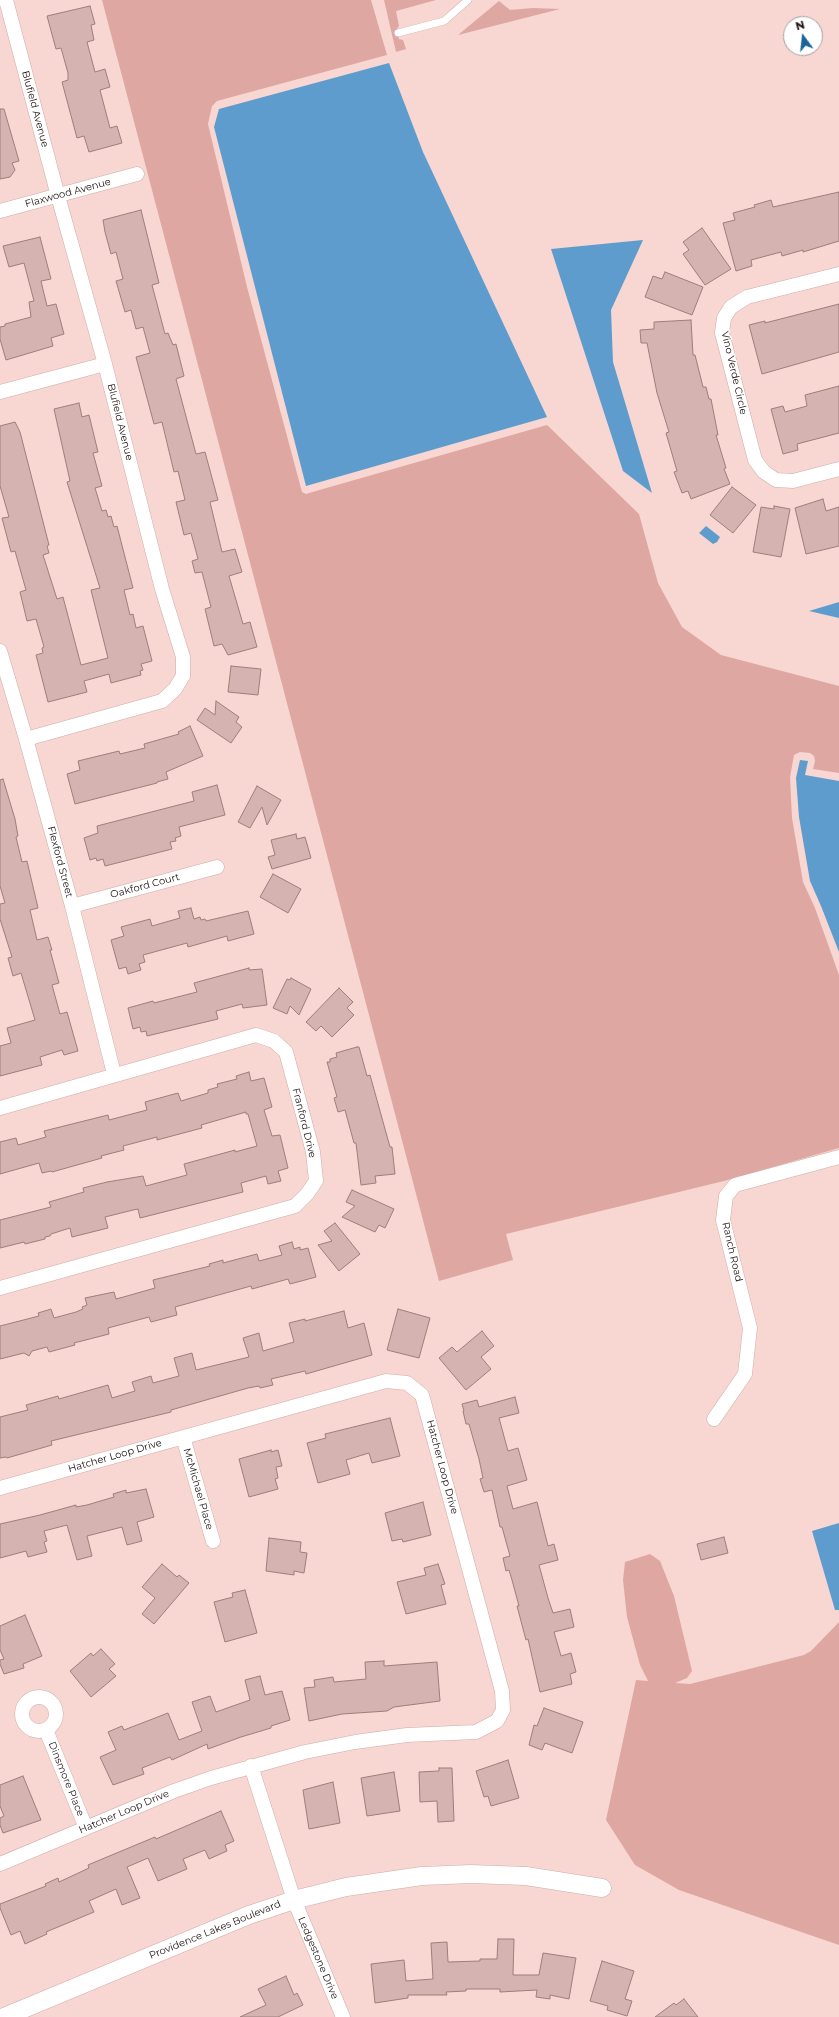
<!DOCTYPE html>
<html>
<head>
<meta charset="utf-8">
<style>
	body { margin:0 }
	#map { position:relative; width:839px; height:2017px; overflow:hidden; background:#f8d6d2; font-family:Montserrat,sans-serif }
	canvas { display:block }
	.north { position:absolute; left:783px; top:16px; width:40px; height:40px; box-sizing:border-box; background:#fff; border:1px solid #a5a1a0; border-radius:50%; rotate:345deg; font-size:11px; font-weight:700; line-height:16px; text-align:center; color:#1f1312 }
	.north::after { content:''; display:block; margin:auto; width:14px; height:18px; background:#1a6497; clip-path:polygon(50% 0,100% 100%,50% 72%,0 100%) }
</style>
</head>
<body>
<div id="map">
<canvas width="839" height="2017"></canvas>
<div class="north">N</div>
</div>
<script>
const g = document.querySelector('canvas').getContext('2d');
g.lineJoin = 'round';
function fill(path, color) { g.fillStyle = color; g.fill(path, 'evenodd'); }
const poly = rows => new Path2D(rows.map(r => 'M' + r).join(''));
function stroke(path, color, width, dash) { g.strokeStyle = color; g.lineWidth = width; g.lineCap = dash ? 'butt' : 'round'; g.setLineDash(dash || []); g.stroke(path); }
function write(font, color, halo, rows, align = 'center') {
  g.font = font + ' Montserrat,sans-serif'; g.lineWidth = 3; g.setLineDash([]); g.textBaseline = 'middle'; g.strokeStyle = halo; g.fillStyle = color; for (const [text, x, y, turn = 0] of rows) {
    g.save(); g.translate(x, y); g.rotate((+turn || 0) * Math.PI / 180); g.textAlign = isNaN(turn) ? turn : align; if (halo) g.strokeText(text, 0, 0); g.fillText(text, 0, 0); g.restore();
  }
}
fill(poly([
	[102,0,371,0,387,55,217,101,212,106,208,124,247,287,302,492,306,494,316,491,547,425,639,514,658,583,682,627,721,655,839,686,839,773,813,769,815,761,814,756,810,753,800,752,794,755,790,777,792,818,803,882,815,908,839,975,839,1148,724,1181,506,1234,513,1260,439,1281],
	[384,0,436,0,396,11,399,26,397,29,399,39,403,40,406,49,396,52],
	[499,1,510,10,533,8,560,9,458,35],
	[650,1554,660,1561,674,1596,692,1671,687,1678,675,1683,690,1684,804,1655,811,1651,839,1622,839,1945,679,1890,635,1865,606,1820,636,1680,648,1681,640,1665,627,1617,623,1580,625,1562]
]), '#dfa7a2');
fill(poly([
	[389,63,423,152,547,417,306,486,214,127,219,109],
	[643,240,611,310,613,362,652,493,623,471,551,249],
	[706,526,720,537,717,542,713,544,699,533],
	[839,602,839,618,809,611],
	[800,760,808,761,805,775,839,781,839,952,821,906,810,881,799,817,796,778],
	[839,1523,839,1610,835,1610,812,1531]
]), '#5e9cce');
const building = poly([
	[90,6,95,24,91,25,94,40,87,42,95,72,105,69,110,87,100,90,110,128,117,126,122,143,89,152,84,136,77,138,62,82,68,80,68,73,61,48,56,49,47,16,90,6],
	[0,109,4,109,19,161,12,163,15,170,10,177,0,179,0,109],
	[839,192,839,241,803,252,803,250,782,256,781,252,751,260,752,266,736,271,723,223,735,220,733,213,755,207,754,205,771,200,773,207,839,192],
	[141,210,159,283,152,285,165,334,168,333,173,345,176,344,184,376,176,379,196,454,205,452,218,500,210,502,222,552,235,549,242,572,229,576,243,624,250,622,257,647,228,655,222,644,214,646,205,609,211,607,202,572,195,573,192,561,198,559,191,533,184,535,176,502,185,500,178,471,174,472,162,422,154,424,136,357,150,353,143,327,136,329,131,310,125,312,116,281,123,279,116,252,111,254,105,232,103,220,141,210],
	[702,228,731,269,705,285,683,254,689,250,683,242,702,228],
	[40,237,51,279,41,281,47,306,56,304,64,334,51,338,53,346,6,360,0,339,0,327,5,326,5,324,31,317,29,302,34,301,24,263,9,267,3,246,40,237],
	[665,272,703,287,692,315,645,297,653,276,662,279,665,272],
	[839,304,839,352,762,374,749,325,765,321,765,323,839,304],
	[691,320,693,355,695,355,703,387,706,387,709,399,711,399,718,435,716,435,726,468,724,469,730,484,691,499,688,491,682,493,674,472,677,471,666,433,669,432,657,393,647,343,641,343,640,330,654,329,654,322,691,320],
	[839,386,839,433,797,444,798,450,783,454,771,409,783,406,785,412,807,406,805,395,839,386],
	[79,403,82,417,89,415,98,452,93,453,102,486,95,488,102,511,106,510,108,517,111,516,114,527,117,526,133,588,124,590,130,615,133,614,136,628,143,626,152,661,141,664,143,670,140,671,141,675,111,683,109,674,84,681,87,692,48,702,36,655,43,653,42,648,44,647,36,619,27,621,20,592,26,590,15,551,11,552,2,518,9,517,0,486,0,426,15,422,20,432,49,545,47,546,49,553,43,555,57,599,63,597,81,665,108,658,91,590,100,588,67,482,70,481,54,409,79,403],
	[732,487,756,505,733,533,710,515,732,487],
	[823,499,826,511,839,507,839,546,806,554,795,508,823,499],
	[774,506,790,509,781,557,753,552,761,507,774,509,774,506],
	[231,666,261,669,258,695,228,692,231,666],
	[216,701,239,717,236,722,242,727,231,743,197,720,205,708,215,715,216,701],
	[190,726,203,756,166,772,168,779,157,782,157,783,75,804,67,774,80,770,78,761,119,751,120,754,145,748,144,744,179,734,178,732,190,726],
	[3,779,15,819,18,836,16,837,22,862,27,861,38,908,30,910,37,940,48,937,52,950,50,950,59,983,52,985,60,1014,67,1012,78,1051,64,1055,62,1050,40,1057,42,1065,0,1076,0,1046,11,1043,7,1028,35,1020,21,973,13,976,8,958,12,957,0,919,0,904,5,903,0,886,0,780,3,779],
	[217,785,225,815,179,827,181,836,175,838,176,841,170,842,172,849,105,866,103,859,97,861,96,858,90,860,84,838,98,833,97,826,194,801,192,792,217,785],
	[257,786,281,800,267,825,262,807,250,828,238,822,257,786],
	[296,834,297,839,305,837,311,858,272,869,268,857,275,855,271,840,296,834],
	[273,874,301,889,288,913,260,897,273,874],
	[191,908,194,919,200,917,201,920,205,919,206,921,248,911,254,934,228,941,227,936,188,947,187,943,143,955,145,962,139,964,141,970,128,974,126,967,119,969,111,940,124,936,121,927,150,919,152,926,180,918,178,911,191,908],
	[249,968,249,970,262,969,267,1005,243,1008,242,1004,216,1011,218,1019,147,1036,146,1031,141,1032,140,1027,133,1029,128,1008,153,1001,154,1003,197,992,194,983,249,968],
	[291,978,311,989,299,1015,290,1006,287,1014,273,1008,287,979,290,980,291,978],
	[339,988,353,1002,347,1008,354,1015,332,1037,321,1026,316,1031,306,1022,339,988],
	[357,1047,359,1047,367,1076,370,1075,390,1147,392,1147,395,1174,375,1176,376,1183,361,1185,356,1143,354,1143,345,1110,338,1112,334,1098,337,1097,327,1062,330,1062,330,1059,337,1057,336,1053,357,1047],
	[249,1072,251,1081,264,1078,272,1107,264,1110,272,1136,280,1135,288,1168,278,1171,281,1181,268,1184,266,1176,241,1183,243,1192,140,1218,138,1209,133,1210,105,1217,108,1228,72,1237,70,1228,51,1234,50,1236,45,1237,45,1239,25,1244,24,1242,0,1248,0,1220,51,1207,49,1202,84,1192,83,1188,107,1182,143,1176,146,1186,187,1175,184,1164,235,1150,235,1152,257,1146,248,1114,246,1114,246,1112,201,1125,202,1128,157,1140,157,1137,123,1146,124,1150,101,1156,102,1158,52,1172,51,1171,42,1173,39,1163,0,1174,0,1142,16,1138,18,1145,46,1137,44,1131,108,1115,109,1120,147,1110,145,1102,178,1093,181,1101,208,1093,208,1090,218,1087,217,1084,237,1079,236,1076,249,1072],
	[352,1190,394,1209,385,1228,379,1225,375,1232,342,1217,355,1206,346,1202,352,1190],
	[335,1223,360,1254,339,1271,318,1245,332,1241,324,1231,335,1223],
	[292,1242,294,1249,300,1247,300,1250,308,1248,316,1277,290,1284,288,1279,252,1289,251,1286,175,1307,177,1315,151,1322,149,1317,108,1328,109,1334,74,1343,75,1345,49,1352,47,1347,32,1351,29,1356,24,1353,0,1359,0,1326,39,1316,38,1313,51,1309,54,1318,76,1312,83,1309,82,1307,87,1305,85,1298,114,1292,116,1299,127,1296,155,1288,153,1280,210,1266,209,1264,223,1260,223,1263,257,1254,259,1261,282,1255,279,1246,292,1242],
	[398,1309,430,1318,419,1358,387,1350,398,1309],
	[344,1311,348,1328,364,1323,372,1355,306,1374,305,1371,271,1379,273,1385,260,1388,259,1386,248,1388,171,1410,171,1412,51,1441,52,1445,7,1458,6,1457,0,1458,0,1417,28,1410,26,1405,58,1396,59,1399,108,1385,112,1398,135,1391,132,1382,151,1376,153,1383,179,1376,174,1358,192,1353,196,1370,249,1357,243,1338,259,1333,263,1351,294,1342,289,1323,305,1319,305,1321,344,1311],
	[482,1331,494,1346,481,1357,491,1369,466,1390,439,1358,452,1347,457,1352,482,1331],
	[515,1397,519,1413,499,1418,508,1451,518,1448,527,1480,507,1486,513,1509,537,1502,548,1546,554,1544,558,1560,539,1565,548,1598,553,1613,570,1609,574,1627,554,1632,561,1656,571,1653,576,1672,570,1674,572,1684,540,1692,528,1639,526,1640,517,1606,519,1606,512,1580,509,1570,506,1571,503,1558,510,1556,502,1527,500,1527,492,1490,484,1492,480,1479,483,1478,479,1459,469,1424,466,1424,463,1411,464,1411,462,1404,477,1400,479,1407,515,1397],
	[390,1418,400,1456,372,1463,369,1453,346,1460,350,1474,318,1483,307,1443,326,1438,325,1434,390,1418],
	[271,1450,271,1452,278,1450,282,1466,276,1467,278,1478,275,1479,278,1489,249,1497,239,1459,271,1450],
	[146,1489,154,1517,137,1522,142,1541,127,1545,122,1527,87,1536,92,1556,77,1560,67,1525,44,1531,47,1541,44,1542,47,1552,28,1557,26,1551,0,1558,0,1524,40,1515,76,1505,76,1507,87,1505,114,1497,113,1494,126,1490,126,1493,146,1489],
	[423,1502,431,1535,403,1542,402,1539,392,1541,385,1513,423,1502],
	[724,1537,728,1553,701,1560,697,1544,724,1537],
	[269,1538,301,1542,300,1552,307,1553,304,1573,294,1571,294,1575,266,1571,269,1538],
	[162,1564,177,1577,179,1575,189,1583,154,1624,142,1614,155,1598,142,1587,162,1564],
	[438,1564,445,1584,441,1585,446,1604,406,1614,397,1582,426,1575,424,1568,438,1564],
	[245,1590,257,1633,225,1642,214,1602,233,1597,232,1593,245,1590],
	[25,1615,42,1656,23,1664,24,1668,4,1674,0,1664,0,1660,4,1659,0,1650,0,1626,25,1615],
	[101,1649,115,1664,109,1669,116,1676,91,1697,70,1671,91,1653,93,1656,101,1649],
	[384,1661,384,1666,437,1662,440,1701,394,1707,387,1711,342,1714,309,1721,304,1688,315,1687,314,1680,333,1677,334,1682,366,1679,365,1662,384,1661],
	[260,1676,265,1695,282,1691,290,1720,271,1726,271,1728,241,1737,208,1749,207,1744,172,1760,170,1757,142,1768,144,1774,113,1785,100,1757,116,1750,108,1732,122,1726,124,1730,168,1713,179,1740,202,1731,192,1702,210,1696,216,1712,250,1700,245,1680,260,1676],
	[544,1708,583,1722,572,1753,545,1743,542,1750,529,1745,534,1725,537,1726,544,1708],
	[508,1760,519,1798,491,1806,488,1796,484,1797,476,1771,508,1760],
	[439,1768,452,1768,454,1821,438,1822,437,1801,420,1802,419,1772,439,1771,439,1768],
	[394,1772,400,1811,367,1816,361,1778,394,1772],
	[23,1776,41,1820,3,1833,0,1825,0,1818,4,1816,0,1806,0,1785,23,1776],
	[333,1782,340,1823,309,1829,303,1790,333,1782],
	[221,1811,234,1841,225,1845,227,1851,209,1859,205,1850,183,1859,187,1869,158,1881,148,1858,127,1867,140,1898,122,1905,116,1889,89,1901,94,1912,46,1932,47,1934,25,1944,20,1931,11,1935,0,1908,0,1904,46,1886,45,1884,58,1878,59,1882,89,1868,88,1865,95,1862,155,1837,156,1839,221,1811],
	[498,1939,514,1939,513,1975,539,1975,543,1953,576,1958,569,1999,550,1995,550,1999,536,1997,537,1990,500,1992,500,1989,466,1989,466,1991,446,1992,447,1995,408,1995,408,1998,375,2003,371,1964,404,1960,406,1981,433,1979,431,1943,447,1942,448,1962,480,1961,480,1959,497,1959,498,1939],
	[602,1961,634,1971,625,1999,632,2001,627,2016,607,2010,608,2006,590,2001,602,1961],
	[286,1976,294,1995,297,1993,303,2005,278,2017,240,2017,266,2005,258,1989,286,1976],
	[684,1999,698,2017,655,2017,674,2003,676,2005,684,1999]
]);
fill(building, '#d4b3b0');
stroke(building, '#9d7e7b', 1);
const service = poly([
	[398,33,444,21,468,0]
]);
const minor = poly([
	[6,0,58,196,105,364,162,589,183,657,183,676,175,689,162,701,26,739],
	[0,211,137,174],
	[839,274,747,297,731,307,724,318,722,333,755,460,764,472,776,480,793,481,839,469],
	[0,392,105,364],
	[0,651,26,739,72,906,114,1074],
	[72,906,217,867],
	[0,1108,256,1035,274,1041,286,1052,313,1152,316,1181,307,1194,295,1206,0,1288],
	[714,1419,745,1374,750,1328,723,1220,726,1196,735,1185,839,1157],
	[183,1437,213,1541],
	[0,1488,386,1381,407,1383,422,1395,502,1691,503,1710,497,1721,476,1732,407,1735,355,1742,305,1752,211,1778,174,1791,0,1864],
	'22 1714a17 17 0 1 1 34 0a17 17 0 1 1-34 0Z',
	[46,1730,86,1828],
	[251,1766,294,1900,343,2017]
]);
const tertiary = poly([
	[4,2017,249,1915,294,1900,346,1887,422,1876,471,1874,526,1876,602,1888]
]);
stroke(service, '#cdaca8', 8);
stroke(minor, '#cdaca8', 15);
stroke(tertiary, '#cdaca8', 19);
stroke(service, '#fff', 7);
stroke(minor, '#fff', 14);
stroke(tertiary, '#fff', 18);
write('10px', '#1f1312', '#fff', [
	["Blufield Avenue",35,109,75],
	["Flaxwood Avenue",68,193,-15],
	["Vino Verde Circle",734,373,77],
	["Blufield Avenue",120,422,76],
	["Flexford Street",60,862,75],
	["Oakford Court",145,886,-15],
	["Franford Drive",304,1123,76],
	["Ranch Road",732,1252,77],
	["Hatcher Loop Drive",115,1456,-16],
	["Hatcher Loop Drive",442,1467,75],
	["McMichael Place",198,1489,74],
	["Dinsmore Place",66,1779,68],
	["Hatcher Loop Drive",124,1812,-23],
	["Providence Lakes Boulevard",215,1930,-22],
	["Ledgestone Drive",318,1958,67]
]);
</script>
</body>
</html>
